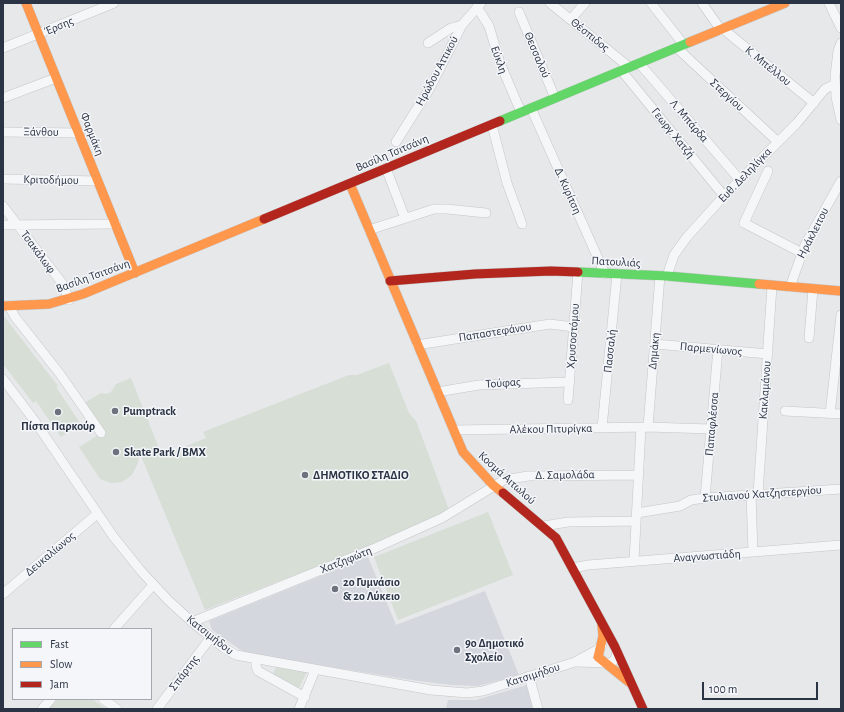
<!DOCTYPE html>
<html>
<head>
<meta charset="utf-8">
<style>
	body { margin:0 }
	#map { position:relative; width:844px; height:712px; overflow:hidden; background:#e6e8ea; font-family:"Alegreya Sans",sans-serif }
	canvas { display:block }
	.frame { position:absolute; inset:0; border:4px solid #2b3445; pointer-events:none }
	.legend { position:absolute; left:12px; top:628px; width:140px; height:72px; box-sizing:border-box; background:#f4f6f9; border:1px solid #a4a8b1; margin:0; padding:5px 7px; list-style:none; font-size:12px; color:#2b3445 }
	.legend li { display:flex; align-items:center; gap:8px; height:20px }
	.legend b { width:20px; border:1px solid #a4a8b1 }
	.scale { position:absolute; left:702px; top:682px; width:116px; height:18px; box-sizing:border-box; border:2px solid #2b3445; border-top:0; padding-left:5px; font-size:12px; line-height:14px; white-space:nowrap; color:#2b3445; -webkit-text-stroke:3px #f4f6f9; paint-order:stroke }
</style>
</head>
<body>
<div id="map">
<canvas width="844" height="712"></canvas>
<div class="frame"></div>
<ul class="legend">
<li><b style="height:5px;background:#63d668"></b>Fast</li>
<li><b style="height:5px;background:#ff974d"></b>Slow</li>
<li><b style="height:5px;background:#b3261e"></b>Jam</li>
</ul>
<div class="scale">100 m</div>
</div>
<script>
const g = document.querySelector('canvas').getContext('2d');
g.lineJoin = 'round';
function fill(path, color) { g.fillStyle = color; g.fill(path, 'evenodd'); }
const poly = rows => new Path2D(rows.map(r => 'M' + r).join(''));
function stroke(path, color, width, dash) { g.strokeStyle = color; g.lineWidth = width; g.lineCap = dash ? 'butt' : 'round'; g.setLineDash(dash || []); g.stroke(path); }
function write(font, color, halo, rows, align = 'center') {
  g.font = font + ' "Alegreya Sans",sans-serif'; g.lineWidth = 3; g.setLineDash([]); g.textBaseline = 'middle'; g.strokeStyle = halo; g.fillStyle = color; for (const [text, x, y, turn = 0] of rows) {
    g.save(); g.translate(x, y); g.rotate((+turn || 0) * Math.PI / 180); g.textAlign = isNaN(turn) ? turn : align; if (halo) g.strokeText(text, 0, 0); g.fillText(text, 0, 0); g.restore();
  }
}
fill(poly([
	[368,557,396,625,485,591,519,675,478,686,452,685,418,681,245,653,212,630,209,621],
	[527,685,533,709,446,709,448,700,476,700]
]), '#d4d7dd');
fill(poly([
	[3,315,58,386,56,387,80,423,61,437,36,401,33,403,3,364],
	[389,363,409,413,416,421,421,434,449,510,363,548,205,610,141,456,139,457,138,463,132,475,122,482,111,483,100,479,79,447,101,433,81,405,101,393,106,394,111,392,116,384,131,378,162,456,206,438,203,432,349,375,357,375],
	[488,512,513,575,398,620,374,557],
	[276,667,307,672,299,688,273,674],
	[57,699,92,699,106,709,48,709]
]), '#d6ded6');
const street = poly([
	[550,3,629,67],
	[651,3,684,45],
	[702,3,721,30],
	[829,3,841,28],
	[477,7,489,26,500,63,521,112],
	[519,12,555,98],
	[571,19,585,3],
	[723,29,814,103],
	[428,43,451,28,462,25],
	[841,43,838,51,835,76,836,97,841,120],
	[3,48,114,3],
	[677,48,778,142],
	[639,63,740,180],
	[621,70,724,196],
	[3,98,56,78],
	[531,108,605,274],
	[492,125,507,183,522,224],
	[3,132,79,133],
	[396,142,430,88,462,25,481,3],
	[386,168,405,218],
	[768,171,744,223,802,253],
	[3,179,98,181],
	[3,206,62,283,69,300],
	[3,225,116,224],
	[369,230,434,209,447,209,486,213],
	[667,276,674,255,687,237,724,196,797,123,825,89,835,84],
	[790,287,805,245,841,181],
	[9,306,15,317,60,374,101,433],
	[809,338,813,289],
	[655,344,768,354],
	[417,345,550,324,574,327],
	[3,379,34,420,113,536,141,571,168,600,192,622,224,648,236,655,431,690,467,693,483,691,575,662,597,650,602,645],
	[437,392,479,385,570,382],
	[568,400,578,272],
	[785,411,841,414],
	[830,414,841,315],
	[648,427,660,276],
	[602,428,617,274],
	[454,430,648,427,711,429],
	[758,494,772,286],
	[751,495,753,552],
	[705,498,718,349],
	[637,513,680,506,691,500,705,498,841,489],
	[544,526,568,522,636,521],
	[634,561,641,427],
	[573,568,588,565,841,545],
	[3,594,97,514],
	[192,622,373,549,442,518,504,480,528,476,639,475],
	[114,629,153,585],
	[256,660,256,666,258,671,305,697],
	[576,662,611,663,615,659,617,653],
	[529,676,538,709],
	[103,699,117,709],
	[42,709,51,699],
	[157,709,211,637],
	[299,709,315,670]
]);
const fast = poly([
	[500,121,690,42],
	[578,272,667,276,759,284]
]);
const slow = poly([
	[26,3,135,273],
	[690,42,785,3],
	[350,184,463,452,493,485,503,493],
	[759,284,841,291],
	[3,306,49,304,83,294,264,219],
	[602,625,603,636,598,657,629,682]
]);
const jam = poly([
	[264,219,500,121],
	[390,281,475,274,551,271,578,272],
	[503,493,556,538,615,647,643,709]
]);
stroke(street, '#c4c6c8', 10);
stroke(fast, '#c4c6c8', 10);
stroke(slow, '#c4c6c8', 10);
stroke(jam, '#c4c6c8', 10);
stroke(street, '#f5f6f7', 9);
stroke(fast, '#63d668', 9);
stroke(slow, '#ff974d', 9);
stroke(jam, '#b3261e', 9);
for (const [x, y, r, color] of [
	[115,411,4,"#6c737f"],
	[58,412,4,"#6c737f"],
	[116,452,4,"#6c737f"],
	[305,475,4,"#6c737f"],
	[335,589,4,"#6c737f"],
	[457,650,4,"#6c737f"]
]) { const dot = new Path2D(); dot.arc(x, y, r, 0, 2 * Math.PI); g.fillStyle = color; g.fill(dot); stroke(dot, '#f4f6f9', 1.5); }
write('12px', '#2b3445', '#f4f6f9', [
	["Έρσης",59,26,-23],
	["Θέσπιδος",590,35,39],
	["Θεσσαλού",537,55,67],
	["Εύκλη",499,60,70],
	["Κ. Μπέλλου",768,66,39],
	["Ηρώδου Αττικού",437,71,-62],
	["Στεργίου",727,95,43],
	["Λ. Μπάρδα",689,121,49],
	["Ξάνθου",41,132,1],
	["Γεωργ. Χατζή",673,133,51],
	["Φαρμάκη",92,134,68],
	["Βασίλη Τσιτσάνη",392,153,-23],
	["Ευθ. Δεληλίγκα",745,175,-46],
	["Κριτοδήμου",51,180,1],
	["Δ. Κυρίτση",568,191,66],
	["Ηράκλειτου",813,233,-63],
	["Τσακάλωφ",38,252,53],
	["Πατουλιάς",616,262,3],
	["Βασίλη Τσιτσάνη",93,276,-20],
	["Παπαστεφάνου",495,332,-9],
	["Χρυσοστόμου",573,336,-86],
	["Παρμενίωνος",711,349,5],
	["Πασσαλή",610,351,-84],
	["Δημάκη",654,351,-85],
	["Τούφας",503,383,-4],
	["Κακλαμάνου",765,390,-86],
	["Παπαφλέσσα",712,424,-85],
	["Αλέκου Πιτυρίγκα",551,429,-1],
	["Δ. Σαμολάδα",565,475,-1],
	["Κοσμά Αιτωλού",507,478,42],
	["Στυλιανού Χατζηστεργίου",762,494,-4],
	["Δευκαλίωνος",50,554,-40],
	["Αναγνωστιάδη",707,556,-4],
	["Χατζηφώτη",346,560,-22],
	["Κατσιμήδου",210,635,38],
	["Σπάρτης",184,673,-53],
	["Κατσιμήδου",533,675,-18]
]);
write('bold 12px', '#2b3445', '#f4f6f9', [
	["Pumptrack",123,411],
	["Πίστα Παρκούρ",58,426,"center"],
	["Skate Park / BMX",124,452],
	["ΔΗΜΟΤΙΚΟ ΣΤΑΔΙΟ",313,475],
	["2ο Γυμνάσιο",343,582],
	["& 2ο Λύκειο",343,596],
	["9ο Δημοτικό",465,643],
	["Σχολείο",465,657]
], 'left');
</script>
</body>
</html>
